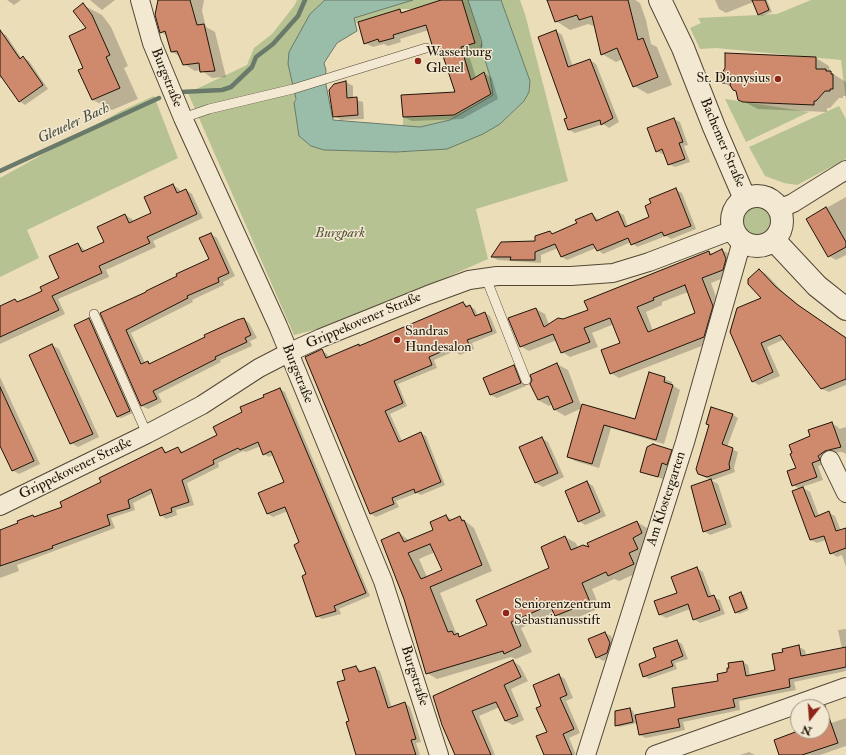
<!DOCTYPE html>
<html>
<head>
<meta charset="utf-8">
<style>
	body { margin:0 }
	#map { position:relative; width:846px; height:755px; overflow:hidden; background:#ecddb9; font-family:"IM FELL Double Pica",serif }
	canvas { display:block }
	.north { position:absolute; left:790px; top:699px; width:40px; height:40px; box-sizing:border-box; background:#f3e9d2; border:1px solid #9e9482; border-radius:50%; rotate:197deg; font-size:11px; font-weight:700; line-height:16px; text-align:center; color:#1f1509 }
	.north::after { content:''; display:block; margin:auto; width:14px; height:18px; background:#8f2418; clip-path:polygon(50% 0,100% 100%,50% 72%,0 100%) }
</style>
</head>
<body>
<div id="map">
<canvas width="846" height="755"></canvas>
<div class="north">N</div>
</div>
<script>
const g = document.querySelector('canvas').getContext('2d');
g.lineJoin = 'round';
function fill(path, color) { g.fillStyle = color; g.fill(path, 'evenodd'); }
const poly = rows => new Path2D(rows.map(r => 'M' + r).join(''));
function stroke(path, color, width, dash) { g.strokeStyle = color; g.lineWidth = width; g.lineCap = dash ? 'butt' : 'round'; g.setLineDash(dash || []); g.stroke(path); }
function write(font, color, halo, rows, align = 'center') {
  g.font = font + ' "IM FELL Double Pica",serif'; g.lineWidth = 3; g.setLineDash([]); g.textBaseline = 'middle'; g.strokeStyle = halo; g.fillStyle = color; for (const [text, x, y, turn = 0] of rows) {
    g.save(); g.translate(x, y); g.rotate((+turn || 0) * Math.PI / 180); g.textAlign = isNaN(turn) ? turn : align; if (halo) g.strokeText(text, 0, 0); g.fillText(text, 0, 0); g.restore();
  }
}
fill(poly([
	[297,0,325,0,310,14,294,103,299,136,311,146,324,150,396,152,421,151,500,124,524,101,529,92,530,81,501,0,520,0,525,14,568,181,476,209,488,259,346,322,294,335,188,93,247,65,254,48,272,34,294,6],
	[413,0,441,0,414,9,400,9,355,23,354,18],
	[462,0,468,0,482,42,481,47,490,76,493,95,450,120,420,127,403,126,403,117,454,115,491,94,484,72,471,80,459,48,475,43],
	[811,0,846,0,846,101,841,60,716,48,700,49,690,28,701,23,698,18,777,14],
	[154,96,178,158,27,230,39,258,0,277,0,178,121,111],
	[725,99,809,112,746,142],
	[839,106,846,119,846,159,797,185,784,183,765,176,749,147],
	'743 221a15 15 0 1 1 30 0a15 15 0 1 1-30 0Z'
]), '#b6c291');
const water = poly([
	[325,0,413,0,354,18,357,31,337,43,324,63,326,70,325,80,333,120,420,127,450,120,493,95,490,76,481,47,482,42,468,0,501,0,530,81,529,92,524,101,500,124,483,134,447,149,396,152,324,150,311,146,299,136,294,103,296,99,288,64,289,52,310,14,325,0]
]);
fill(water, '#9abdaa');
stroke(water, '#697a6a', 1);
fill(poly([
	[7,0,21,0,14,5],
	[90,0,115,0,102,10],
	[159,0,204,0,202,11,206,27,215,32,226,77,212,78,201,70,195,71,184,64,181,57,172,52,167,36,161,32],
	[445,0,468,0,483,47,468,52,476,78,484,73,492,78,498,99,462,119,412,121,404,117,456,93,445,58,436,54,429,30,400,39,401,42,388,46,384,44,373,47,365,43,400,10,404,13],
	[548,0,635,0,640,3,646,20,651,44,657,47,672,85,648,94,634,86,623,59,616,62,602,54,596,27,588,24,570,30,556,21],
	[715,0,767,0,772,12,762,16,758,14,753,2,726,13,719,9],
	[83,5,102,15,111,27,128,66,124,68,138,99,112,110,93,100,80,70,84,68,88,29],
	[556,31,562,35,573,67,590,60,596,64,619,122,609,128,603,124,575,133,569,130],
	[0,32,6,35,22,59,24,58,29,61,48,89,25,105,19,101,3,78,0,78],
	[816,58,829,66,830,72,846,82,846,96,843,96,843,98,839,98,830,108,827,108,827,112,758,109,739,99,738,92,723,82],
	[346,82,353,86,353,99,363,102,364,119,341,120,334,116],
	[674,119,680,122,688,145,684,146,690,162,675,167,669,164,665,153,662,154,657,151],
	[173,185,179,189,181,193,186,190,192,194,203,218,153,241,156,247,106,270,109,277,58,299,65,314,0,344,0,311,43,291,61,279,78,244,86,251,105,243,98,227,125,215,132,219,134,222,152,214],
	[676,190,682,193,696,229,671,239,666,236,637,247,631,242,603,254,596,248,567,260,562,257,558,248,541,255,541,263,498,260,492,257,536,242,550,232,554,234,578,224,592,214,599,220,618,212,624,215,628,227,651,218],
	[846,197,846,255,836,260,829,256,807,219],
	[211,234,217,238,235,276,223,282,224,285,192,300,193,302,131,333,145,363,148,362,152,364,244,319,249,323,257,338,250,341,252,346,220,360,221,362,158,394,162,402,148,409,142,406,101,313,179,277,210,259],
	[722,250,731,255,731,275,711,283,721,311,712,342,619,378,611,373,622,343,614,324,592,333,598,347,570,357,562,352,557,340,529,351,520,346,536,309,545,314,549,325,589,310,709,252,713,254],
	[688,292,697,313,653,331,646,312,662,305,662,302],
	[760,270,766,274,783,292,805,310,846,337,846,385,829,392,822,389,785,339,767,347,780,376,759,385,752,381,763,298],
	[463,303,475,309,478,316,485,313,490,316,497,333,472,343,474,349,460,355,455,351,434,360,437,368,398,384,407,406,390,414,402,441,421,433,426,436,445,485,421,495,417,493,396,501,399,507,376,517,371,514,306,358,322,351,327,354,329,358,359,345,361,347],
	[89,319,92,321,133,413,121,418,118,417],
	[52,345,59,349,99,437,78,447,71,443],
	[557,364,568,370,582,408,636,420,650,373,672,382,672,385,680,390,664,444,611,428,599,468,575,461,568,457,582,408,565,416,555,410,552,404,549,406,538,400],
	[514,367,520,370,526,386,497,398,491,395],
	[0,377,40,464,19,474,12,470,0,444],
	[280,389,285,392,370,596,339,609,341,614,322,619,317,616,301,543,288,511,273,517,268,514,260,493,285,483,273,455,269,457,264,454,261,446,246,452,243,451,218,463,219,467,187,483,194,505,176,510,177,515,166,519,161,515,153,493,133,503,135,510,111,518,115,528,17,565,19,571,0,578,0,531,19,524,33,516,36,518,64,507,162,448,168,453,178,448,184,453,218,435,243,413],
	[732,414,738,418,727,447,738,452,734,468,735,472,713,480,704,477,698,474,710,426,707,424],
	[831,423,838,427,839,429,846,427,846,454,842,452,832,453,825,464,818,466,823,480,802,487,810,492,819,516,829,513,835,516,841,531,846,529,846,567,842,555,837,557,831,553,826,540,817,543,811,540,794,491,800,489,793,485,797,469,811,436],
	[542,438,548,442,564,477,543,487,536,483,521,447],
	[671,451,676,453,672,467,667,465,663,479,641,471],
	[711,480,718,484,732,527,710,535,704,531,692,487,713,480],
	[587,482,593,486,606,516,585,525,579,521],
	[446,516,453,520,460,517,474,528,492,571,440,593,457,635,462,637,488,626,550,568,565,537,576,543,578,548,591,549,637,522,647,528,652,539,643,544,648,555,644,570,619,581,614,579,592,589,600,608,567,622,555,613,521,628,532,652,516,659,511,657,437,679,427,673,399,533,410,541,435,530],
	[435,552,443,570,427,577,419,559],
	[697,568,703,572,712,597,720,600,725,614,700,623,694,619,690,609,666,618,659,614,678,593],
	[741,593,744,595,749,610,739,614,736,612],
	[846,629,846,671,794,682,796,690,739,701,740,710,683,722,685,730,646,738,640,735,638,723,619,727,616,725,616,712,630,709,633,711,635,716,677,708,719,682,743,662,748,665,750,676,776,670,784,653,799,647,805,650,806,656,842,649,838,630],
	[605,633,611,636,616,647,613,656,603,661,597,657],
	[677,641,682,644,688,659,675,663,677,669,649,679,644,676,658,658],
	[513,661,520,666,528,681,511,689,524,720,513,725,505,721,500,707,479,716,495,755,456,755,443,724],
	[356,667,363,672,375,668,380,671,392,708,405,703,410,707,421,742,416,743,420,755,357,755,351,722,346,680],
	[559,675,565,679,573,698,566,701,580,733,569,738,576,755,545,755,548,732,542,706],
	[846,718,846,746,820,755,780,755,805,731,822,731,822,726],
	[749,752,755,755,740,755]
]), '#0003');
stroke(poly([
	[181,92,222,90,231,87,252,67,256,57,273,44,298,16,305,0],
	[0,171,159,98]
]), '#697a6a', 4.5);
const building = poly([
	[158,0,190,0,197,25,204,24,215,71,200,72,199,63,183,65,177,51,171,52,165,31,160,33,155,15,158,0],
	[441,0,462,0,475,43,461,47,471,80,484,72,491,94,454,115,403,117,401,95,455,92,442,53,435,55,426,25,393,35,394,38,379,42,378,39,364,44,358,22,400,9,401,13,441,0],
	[547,0,628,0,638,40,643,38,658,77,633,87,617,48,601,55,592,16,579,20,577,15,555,22,547,0],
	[752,0,765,0,769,10,758,15,752,0],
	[83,3,92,15,110,55,106,57,120,88,92,100,78,70,83,68,69,36,86,28,73,11,83,3],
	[0,30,20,59,23,56,43,85,19,102,0,75,0,30],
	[556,30,568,67,590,59,613,118,601,125,600,120,568,130,564,119,567,118,538,37,556,30],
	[725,53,816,57,816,69,826,69,826,71,831,71,831,74,833,74,833,89,830,89,830,91,825,91,816,101,814,101,814,105,743,102,738,100,736,91,733,90,730,85,731,83,722,83,721,75,725,68,725,53],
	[346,81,347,98,357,97,358,115,333,117,329,90,334,84,346,81],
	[674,118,683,142,679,143,685,159,668,165,662,149,656,152,647,128,674,118],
	[173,184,177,193,186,189,197,214,147,237,150,243,99,266,102,273,52,296,59,310,0,337,0,306,15,299,17,302,29,297,42,291,40,287,59,278,49,256,78,243,82,252,104,242,97,227,125,214,129,223,151,213,144,197,173,184],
	[676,188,691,226,664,236,662,232,631,245,628,238,597,251,593,244,561,257,555,244,535,252,535,260,510,260,511,257,491,257,501,242,535,241,535,236,550,231,552,234,577,223,575,220,592,213,596,221,618,211,625,227,649,217,645,206,651,203,649,199,676,188],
	[826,207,846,242,846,247,828,257,806,219,826,207],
	[211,233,229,273,218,278,219,282,187,296,188,298,126,330,141,364,148,361,149,364,205,337,204,335,237,320,244,318,251,335,245,338,247,342,215,357,216,359,153,391,157,399,141,406,100,313,146,292,146,291,177,276,176,274,209,259,199,238,211,233],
	[722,249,726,259,723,270,702,278,713,306,704,337,610,374,601,350,620,343,610,318,584,328,590,342,561,353,553,334,520,347,508,318,536,308,544,327,558,318,563,319,588,310,584,301,709,251,710,255,722,249],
	[685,285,695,313,648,332,637,307,654,300,653,298,685,285],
	[759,269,776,287,798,305,846,338,846,379,821,389,780,335,761,343,773,372,752,382,730,332,737,308,761,298,748,284,748,279,759,269],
	[463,302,466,307,470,305,475,316,485,312,492,331,467,340,470,346,454,352,452,347,429,357,432,365,394,381,403,403,385,411,399,442,421,432,441,482,415,493,414,489,392,498,394,504,370,514,305,357,322,349,326,358,359,344,359,346,463,302],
	[89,318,130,411,117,417,74,325,89,318],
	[52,344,93,434,70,444,29,355,52,344],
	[557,363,573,402,554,410,548,396,538,400,530,384,532,380,530,375,557,363],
	[514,365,521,383,490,395,483,378,514,365],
	[649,372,665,377,664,382,673,385,656,440,604,425,592,464,567,457,582,404,635,419,649,372],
	[0,387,34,461,12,471,0,446,0,387],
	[280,388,366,593,334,606,336,611,316,617,302,576,306,574,294,545,299,542,285,507,267,514,258,493,284,482,271,451,263,455,258,442,240,450,238,448,213,460,214,464,182,480,189,502,171,508,172,512,160,516,151,489,128,500,130,508,107,515,110,525,52,546,53,548,0,566,0,530,18,523,17,521,33,515,34,517,62,507,60,502,101,482,99,478,162,447,165,453,178,447,181,453,217,435,213,427,242,412,240,407,264,397,263,395,280,388],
	[711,407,733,414,722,444,733,448,729,464,730,469,707,477,698,474,696,469,709,425,706,424,711,407],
	[832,422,841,447,825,451,818,456,820,460,812,463,817,477,792,486,787,471,796,468,790,454,792,453,789,445,810,436,808,430,832,422],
	[542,437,558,473,535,483,519,447,542,437],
	[653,444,672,450,667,465,662,463,658,477,640,472,647,447,653,444],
	[711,479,726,524,703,532,691,486,711,479],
	[587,481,600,512,578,522,565,491,587,481],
	[803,487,815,517,829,511,836,531,846,528,846,548,830,554,824,536,810,540,792,491,803,487],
	[446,515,449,521,460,516,462,521,464,520,482,565,430,587,448,632,452,631,454,635,458,633,459,637,487,625,476,600,549,568,541,547,565,536,571,550,583,545,589,547,587,543,637,521,642,533,633,538,638,549,629,553,634,564,608,576,606,572,582,583,590,602,555,616,550,605,511,622,521,646,504,654,503,651,426,674,404,599,381,540,399,532,404,542,433,530,430,522,446,515],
	[430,544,442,570,421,579,408,553,430,544],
	[697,567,708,597,714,595,720,610,693,620,688,604,659,615,654,601,677,593,671,577,697,567],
	[741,592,747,608,735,613,729,597,741,592],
	[605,632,610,643,607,653,596,658,588,639,605,632],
	[677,640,683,656,671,661,673,666,643,677,639,664,656,657,653,648,677,640],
	[799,645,801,656,846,647,846,667,789,679,790,687,733,699,735,707,678,719,680,727,639,735,635,715,675,707,672,688,718,681,717,674,727,672,727,668,729,668,728,663,743,661,746,676,775,670,772,654,783,652,782,649,799,645],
	[513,660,521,677,504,685,518,716,505,721,496,702,472,711,491,755,455,755,442,725,433,696,513,660],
	[356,666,359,672,375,667,388,708,405,702,416,739,411,740,416,755,356,755,346,722,349,721,337,682,345,680,342,670,356,666],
	[559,674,567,695,560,698,574,729,563,734,572,755,544,755,536,736,547,732,536,708,541,706,533,685,559,674],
	[825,706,838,743,802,755,779,755,774,740,798,731,822,731,822,707,825,706],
	[630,708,633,722,615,726,615,711,630,708]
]);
fill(building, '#cf8a6e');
stroke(building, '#1f1509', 1);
const service = poly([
	[183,118,209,109,293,89,426,48],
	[486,278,526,380],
	[94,314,147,434]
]);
const minor = poly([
	[140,0,152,43,183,118,278,326,383,581,439,755],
	[779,209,793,203,846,170],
	[830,460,846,493],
	[0,506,147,434,202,405,259,368,288,353,321,338,428,295,469,280,497,276,571,276,613,273,649,262,733,230],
	[586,755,685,442,742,241],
	[655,755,846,687]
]);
const tertiary = poly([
	[660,0,683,48,714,127,745,199],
	'732 221a25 25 0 1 1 50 0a25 25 0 1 1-50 0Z',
	[774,240,817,286,846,309]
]);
stroke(service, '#524735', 10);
stroke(minor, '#524735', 20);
stroke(tertiary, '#524735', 24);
stroke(service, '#f3e9d2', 9);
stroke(minor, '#f3e9d2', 18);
stroke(tertiary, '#f3e9d2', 22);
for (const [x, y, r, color] of [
	[418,61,4,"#8f2418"],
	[778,79,4,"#8f2418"],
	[397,340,4,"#8f2418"],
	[506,613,4,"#8f2418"]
]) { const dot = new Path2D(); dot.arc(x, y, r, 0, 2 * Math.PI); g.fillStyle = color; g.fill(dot); stroke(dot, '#f3e9d2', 1.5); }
write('14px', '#1f1509', '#f3e9d2', [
	["Wasserburg",426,53],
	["Gleuel",426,69],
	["St. Dionysius",770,79,"right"],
	["Sandras",405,332],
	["Hundesalon",405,348],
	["Seniorenzentrum",514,605],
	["Sebastianusstift",514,621]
], 'left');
write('14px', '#1f1509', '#f3e9d2', [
	["Burgstraße",166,78,68],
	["Bachemer Straße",722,143,67],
	["Grippekovener Straße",364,321,-23],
	["Burgstraße",297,374,68],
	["Grippekovener Straße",76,469,-26],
	["Am Klostergarten",667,499,-72],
	["Burgstraße",414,676,72]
]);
write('italic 14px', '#545239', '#f3e9d2', [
	["Burgpark",340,234]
]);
write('italic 15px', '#4a5041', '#f3e9d2', [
	["Gleueler Bach",74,124,-25]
]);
</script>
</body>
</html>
